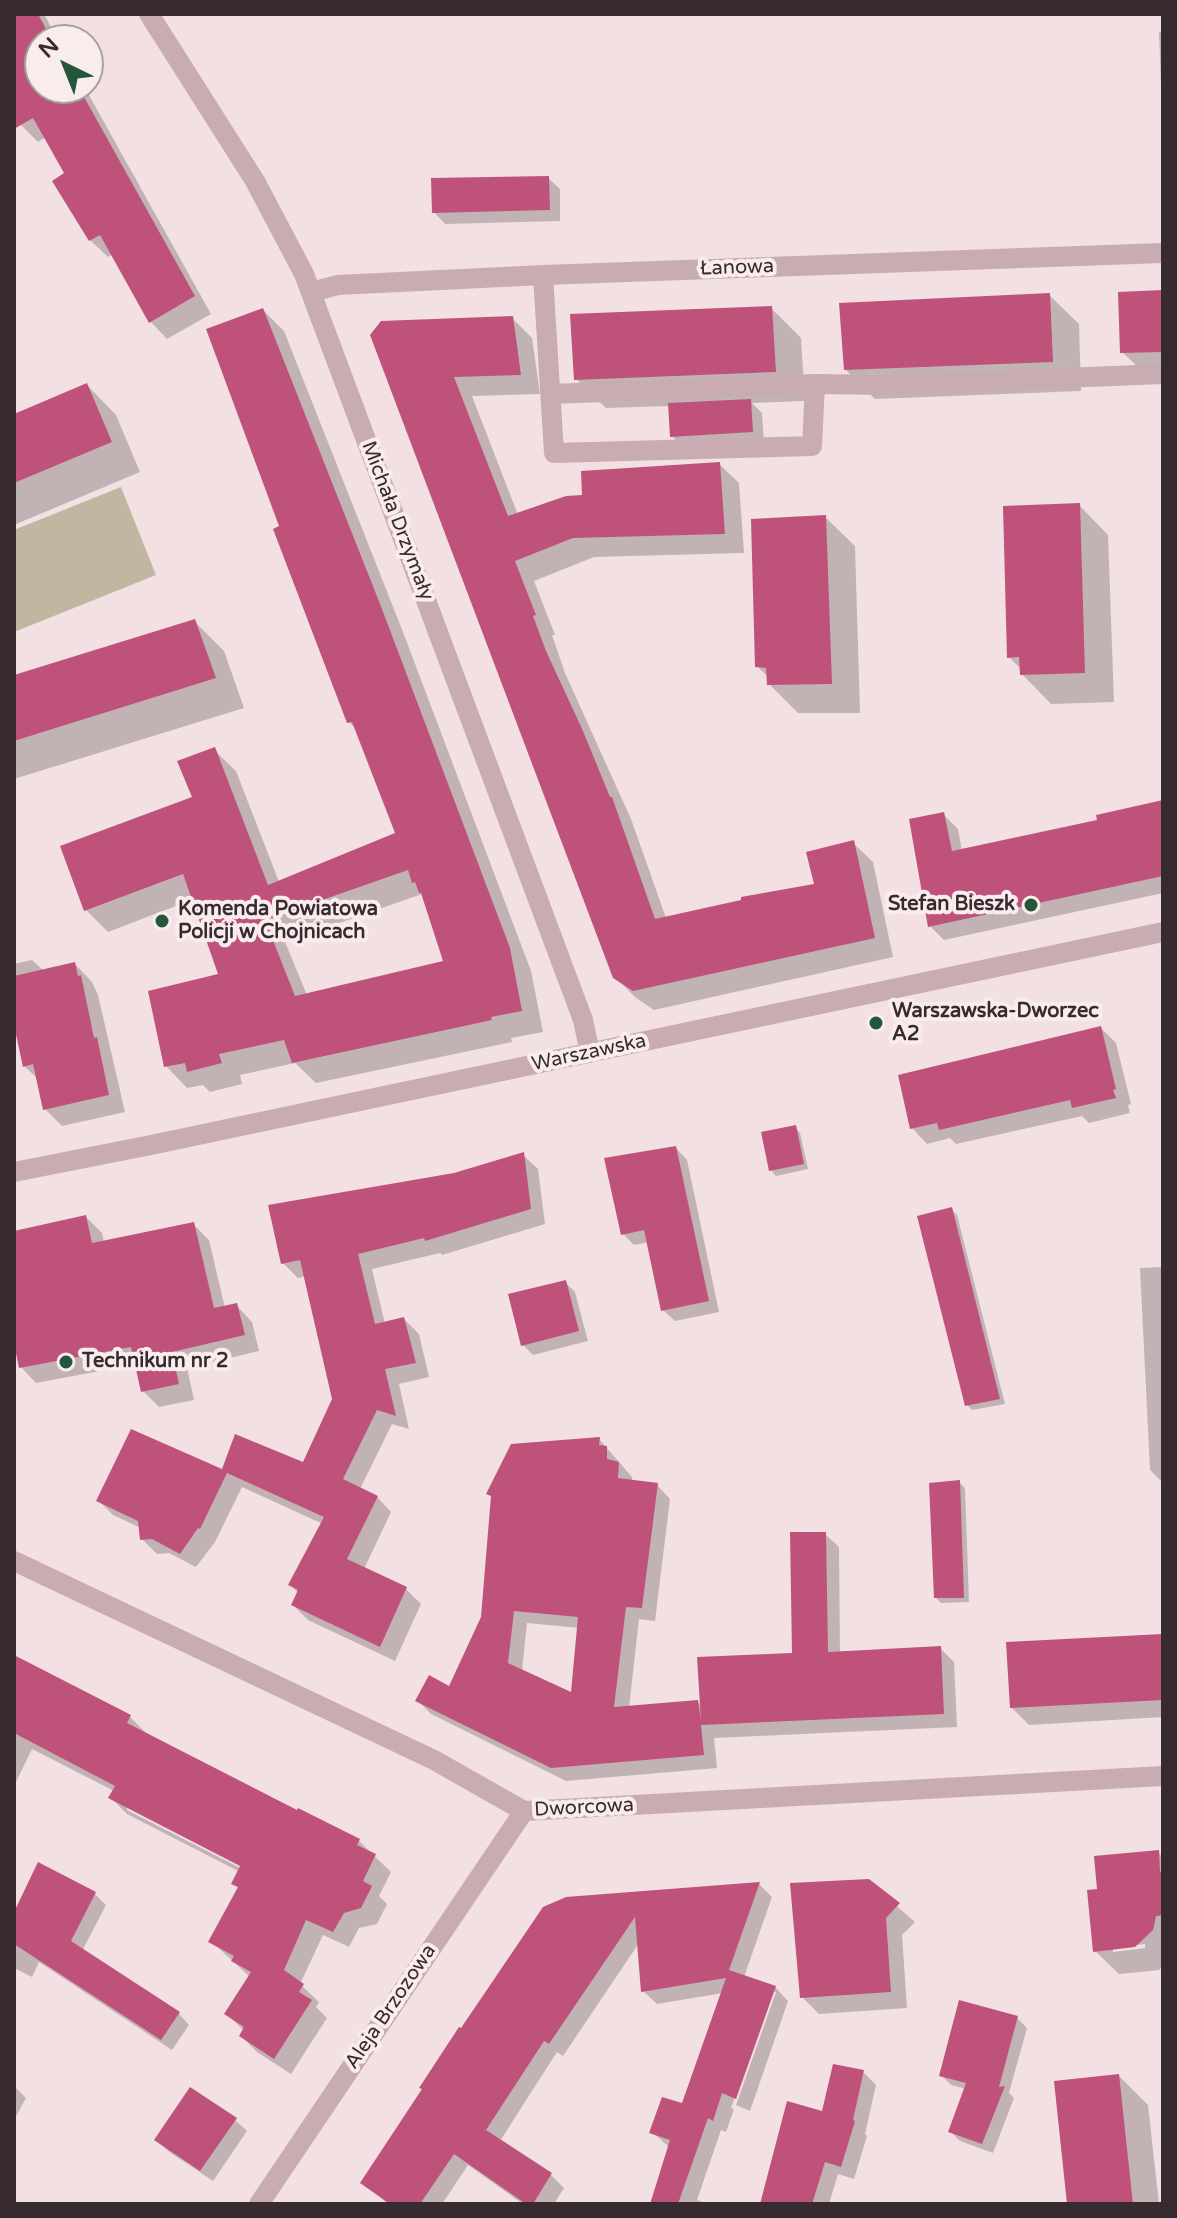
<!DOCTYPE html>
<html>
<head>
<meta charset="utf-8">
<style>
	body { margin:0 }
	#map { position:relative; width:1177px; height:2218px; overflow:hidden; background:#f2e0e2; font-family:"Varela Round",sans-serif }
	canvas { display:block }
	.frame { position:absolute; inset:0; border:16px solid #382b2f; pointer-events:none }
	.north { position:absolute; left:24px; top:24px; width:80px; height:80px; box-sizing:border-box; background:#f9eced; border:2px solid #ac9fa1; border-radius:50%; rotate:317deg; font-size:22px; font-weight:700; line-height:32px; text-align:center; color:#382b2f }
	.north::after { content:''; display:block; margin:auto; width:28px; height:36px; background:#23573a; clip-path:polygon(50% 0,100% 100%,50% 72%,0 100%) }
</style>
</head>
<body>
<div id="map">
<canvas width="1177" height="2218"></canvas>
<div class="frame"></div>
<div class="north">N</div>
</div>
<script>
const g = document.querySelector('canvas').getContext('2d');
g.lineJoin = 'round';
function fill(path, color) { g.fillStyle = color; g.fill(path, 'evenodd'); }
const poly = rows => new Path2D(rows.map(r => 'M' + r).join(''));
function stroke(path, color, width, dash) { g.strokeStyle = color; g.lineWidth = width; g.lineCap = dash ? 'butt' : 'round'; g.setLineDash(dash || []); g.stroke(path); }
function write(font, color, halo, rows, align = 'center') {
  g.font = font + ' "Varela Round",sans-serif'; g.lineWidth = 8; g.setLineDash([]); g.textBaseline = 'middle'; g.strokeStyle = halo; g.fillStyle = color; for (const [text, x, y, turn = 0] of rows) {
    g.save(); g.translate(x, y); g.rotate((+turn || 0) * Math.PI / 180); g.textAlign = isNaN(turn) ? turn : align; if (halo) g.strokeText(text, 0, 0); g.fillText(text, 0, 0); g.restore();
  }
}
fill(poly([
	[121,487,156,575,14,632,14,530]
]), '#c0b7a1');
fill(poly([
	[14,14,44,14,58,40,40,40,40,88,85,88,211,314,167,339,150,321,113,254,108,257,90,240,67,173,46,137,38,142,21,125,14,112],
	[1159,32,1163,32,1163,139],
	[548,178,560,189,560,221,445,224,434,212],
	[1163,292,1163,369,1140,369,1122,352],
	[1049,295,1079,324,1081,391,875,399,846,370],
	[771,308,801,338,805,401,752,403,762,413,764,443,683,448,672,436,670,406,606,408,576,379],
	[263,310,284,331,403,632,531,971,543,1032,511,1038,512,1042,316,1083,295,1063,240,1075,242,1084,210,1092,203,1085,187,1088,166,1066,221,976,194,899,108,932,86,910,195,799,214,750,236,771,279,882,397,834,358,731,349,722,282,527],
	[422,894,446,962,307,995,285,942],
	[512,318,532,338,540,394,472,396,518,515,719,464,739,483,744,553,594,557,534,581,555,635,552,635,565,673,631,819,666,918,816,885,853,843,873,862,893,957,654,1010,635,997,615,977,373,336],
	[87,385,116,415,140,472,14,525,14,416],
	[1079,505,1108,535,1114,702,1051,704,1022,674,1021,669,1009,657],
	[825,517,855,546,860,713,798,713,769,684,768,677,757,666],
	[194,621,224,651,244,708,14,779,14,677],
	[1163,802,1163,893,944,940,930,926,943,814,958,829,962,851,1099,822],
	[32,960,44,971,75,964,92,982,98,995,125,1112,62,1126,45,1109,38,1079,24,1066,14,1015,14,964],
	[1101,1028,1116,1043,1131,1104,1128,1105,1130,1113,1089,1123,1082,1116,956,1144,950,1138,927,1144,912,1128],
	[795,1127,800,1133,808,1169,776,1176,771,1170],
	[676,1148,687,1160,719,1312,675,1321,663,1310,649,1242,634,1245,623,1234],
	[523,1155,538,1169,545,1224,442,1255,440,1253,372,1269,385,1324,404,1319,419,1334,429,1377,399,1384,409,1429,392,1424,360,1489,377,1497,391,1512,364,1569,406,1589,421,1604,395,1661,308,1620,293,1605,298,1593,291,1585,323,1524,242,1487,215,1542,196,1567,169,1553,157,1554,142,1539,141,1528,113,1515,98,1500,224,1471,304,1464,334,1400,306,1276,298,1278,283,1263,454,1175],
	[952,1210,957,1215,1005,1404,972,1410,967,1405],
	[86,1217,102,1233,104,1243,193,1224,209,1240,225,1308,237,1306,252,1322,259,1351,187,1368,194,1400,159,1407,143,1391,137,1364,36,1383,21,1367,18,1352,14,1353,14,1233],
	[1163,1267,1163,1483,1150,1470,1140,1268],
	[565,1282,575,1292,588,1341,533,1355,523,1345],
	[599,1439,632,1477,632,1482,657,1485,670,1499,655,1621,639,1619,629,1708,698,1702,702,1706,794,1655,825,1534,839,1547,840,1653,940,1648,954,1662,957,1727,714,1738,717,1768,566,1781,431,1714,418,1701,450,1688],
	[527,1623,579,1628,573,1695,522,1671],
	[959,1482,965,1488,969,1602,941,1603,936,1598],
	[1163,1636,1163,1717,1029,1725,1012,1708],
	[14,1669,130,1717,146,1733,145,1735,298,1813,358,1840,391,1872,379,1896,387,1904,377,1924,359,1928,349,1947,323,1935,300,1984,319,2002,316,2007,327,2018,291,2074,257,2052,241,2036,244,2031,227,2014,250,1977,211,1941,240,1889,234,1883,240,1872,127,1814,111,1798,114,1791,32,1749,14,1786],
	[127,1806,250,1868,248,1872,127,1810],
	[1158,1852,1163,1858,1163,1966,1159,1970,1119,1974,1095,1951,1099,1891],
	[1145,1944,1145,1948,1113,1952,1113,1948],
	[868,1881,915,1922,902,1935,907,2008,819,2014,802,1997],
	[759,1884,772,1897,744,1977,775,1987,788,2001,750,2111,736,2105,776,1992,772,1992,731,2108,734,2109,726,2132,721,2130,697,2200,709,2204,651,2204,669,2147,652,2132,683,2105,723,1993,657,2004,643,1991,639,1943,563,2056,557,2052,500,2141,551,2175,564,2188,554,2204,523,2204,468,2165,442,2204,388,2204,363,2183,567,1899],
	[95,1894,106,1905,82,1951,179,2014,189,2025,172,2050,39,1962,32,1977,14,1968,14,1916],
	[1017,2018,1027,2028,1009,2093,1014,2098,993,2153,960,2141,950,2131,966,2089,951,2085,941,2075],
	[863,2072,876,2085,865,2134,867,2136,854,2179,838,2174,829,2204,762,2204,823,2114],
	[1119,2076,1148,2105,1159,2204,1069,2204],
	[14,2086,26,2098,14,2120],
	[235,2120,247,2131,213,2181,168,2151,156,2140]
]), '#0003');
fill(poly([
	[14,14,38,14,52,40,40,40,40,88,79,88,195,296,149,323,100,235,89,241,52,181,64,173,33,118,14,129],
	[549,176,550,210,432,213,431,178],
	[1163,290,1163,352,1120,353,1118,292],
	[1050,293,1053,362,844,370,839,303],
	[772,306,776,372,574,380,570,314],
	[263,308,382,609,510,948,522,1011,491,1017,492,1020,292,1063,284,1040,219,1054,222,1063,187,1072,185,1063,164,1067,148,991,218,974,183,874,84,911,60,846,192,797,177,761,215,747,268,885,395,833,352,722,347,723,273,529,279,526,206,329],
	[408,870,412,883,415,882,419,893,421,893,443,961,295,996,265,920],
	[513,316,521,375,454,377,508,516,566,496,582,495,581,471,720,462,725,534,573,538,515,561,536,615,533,616,546,651,583,731,610,797,612,797,655,919,741,900,741,897,814,884,806,852,854,840,875,938,633,991,613,978,370,335,381,321],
	[87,383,112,442,14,483,14,414],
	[751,399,753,432,670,437,668,403],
	[1080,503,1085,673,1020,675,1019,657,1007,658,1003,506],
	[826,515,832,684,767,685,766,668,755,667,751,519],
	[195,619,216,678,14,741,14,675],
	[1163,800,1163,876,928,927,909,819,944,812,952,851,1097,820,1096,815],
	[75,962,78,976,81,975,94,1038,97,1037,109,1095,43,1110,33,1064,23,1067,14,1025,14,976],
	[1101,1026,1116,1089,1113,1090,1116,1098,1072,1108,1070,1100,939,1130,937,1123,910,1129,898,1075],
	[796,1125,804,1164,769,1171,761,1132],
	[676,1146,709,1301,661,1311,644,1230,621,1235,604,1158],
	[524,1152,531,1209,425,1241,424,1238,358,1254,375,1324,404,1317,416,1363,385,1369,396,1416,377,1410,343,1479,378,1496,347,1559,407,1587,380,1647,291,1605,298,1590,288,1585,324,1517,227,1473,200,1529,198,1528,180,1554,152,1539,140,1540,138,1521,96,1501,131,1429,222,1469,235,1434,303,1462,332,1399,300,1260,281,1264,268,1205,454,1173],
	[952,1207,1000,1399,965,1406,917,1216],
	[86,1215,92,1243,194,1222,214,1308,237,1303,245,1335,172,1352,179,1384,141,1392,131,1347,19,1368,14,1344,14,1231],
	[566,1280,579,1331,521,1346,508,1294],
	[600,1437,599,1445,607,1446,607,1459,619,1462,618,1478,658,1483,642,1608,626,1607,614,1707,698,1700,701,1721,697,1657,792,1653,790,1532,826,1532,828,1652,941,1646,944,1714,701,1725,704,1755,551,1768,415,1701,429,1675,449,1686,481,1617,491,1496,486,1494,511,1444],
	[514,1611,578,1617,571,1692,508,1663],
	[960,1480,964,1598,934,1598,929,1483],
	[1163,1634,1163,1700,1010,1708,1006,1642],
	[14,1655,131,1715,127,1723,297,1810,298,1808,360,1839,357,1845,376,1854,363,1881,372,1886,361,1908,344,1913,333,1932,306,1920,284,1970,304,1984,299,1992,312,2000,274,2059,239,2036,244,2027,224,2014,251,1972,231,1961,234,1956,208,1942,238,1887,231,1884,240,1866,108,1798,115,1786,14,1733],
	[1159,1850,1160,1872,1163,1871,1163,1915,1156,1916,1153,1930,1135,1947,1093,1952,1087,1890,1097,1889,1094,1856],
	[38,1862,96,1892,71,1941,180,2012,161,2040,14,1944,14,1912],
	[869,1879,900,1903,886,1918,891,1992,800,1998,790,1883],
	[760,1882,729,1970,776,1986,736,2099,722,2093,713,2121,708,2118,678,2204,650,2204,670,2140,649,2133,662,2097,682,2103,726,1978,641,1992,635,1917,549,2044,544,2041,486,2130,552,2173,533,2204,526,2204,454,2154,420,2204,390,2204,360,2183,422,2089,419,2088,459,2027,461,2028,543,1907,566,1897],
	[959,2000,1018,2016,999,2087,1005,2086,982,2144,948,2132,966,2083,939,2076],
	[833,2064,864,2070,853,2120,855,2121,841,2167,825,2162,812,2204,760,2204,787,2101,822,2111],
	[1119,2074,1133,2204,1067,2204,1054,2081],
	[190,2087,237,2118,200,2171,154,2140]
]), '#be527a');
stroke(poly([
	[149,14,255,181,304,274,583,1020,590,1053],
	[543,275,554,453,812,446,815,384,889,385,1163,374],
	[311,292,338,285,543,275,1163,253],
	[551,394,815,384],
	[14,1172,151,1145,1163,932]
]), '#c9acb1', 20);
stroke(poly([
	[14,1561,434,1760,524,1811,1163,1776],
	[259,2204,524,1811]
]), '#c9acb1', 20);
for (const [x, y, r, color] of [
	[1031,905,8,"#23573a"],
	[162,921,8,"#23573a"],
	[876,1023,8,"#23573a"],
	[66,1362,8,"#23573a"]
]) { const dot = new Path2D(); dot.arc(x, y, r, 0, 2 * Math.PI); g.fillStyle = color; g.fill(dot); stroke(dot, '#f9eced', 3); }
write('20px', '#382b2f', '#f9eced', [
	["Łanowa",737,268,-2],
	["Michała Drzymały",397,521,69],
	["Warszawska",589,1053,-12],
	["Dworcowa",584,1808,-3],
	["Aleja Brzozowa",391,2007,-56]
]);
write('bold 20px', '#382b2f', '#f9eced', [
	["Stefan Bieszk",1015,905,"right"],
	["Komenda Powiatowa",178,910],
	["Policji w Chojnicach",178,933],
	["Warszawska-Dworzec",892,1012],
	["A2",892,1035],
	["Technikum nr 2",82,1362]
], 'left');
</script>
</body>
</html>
